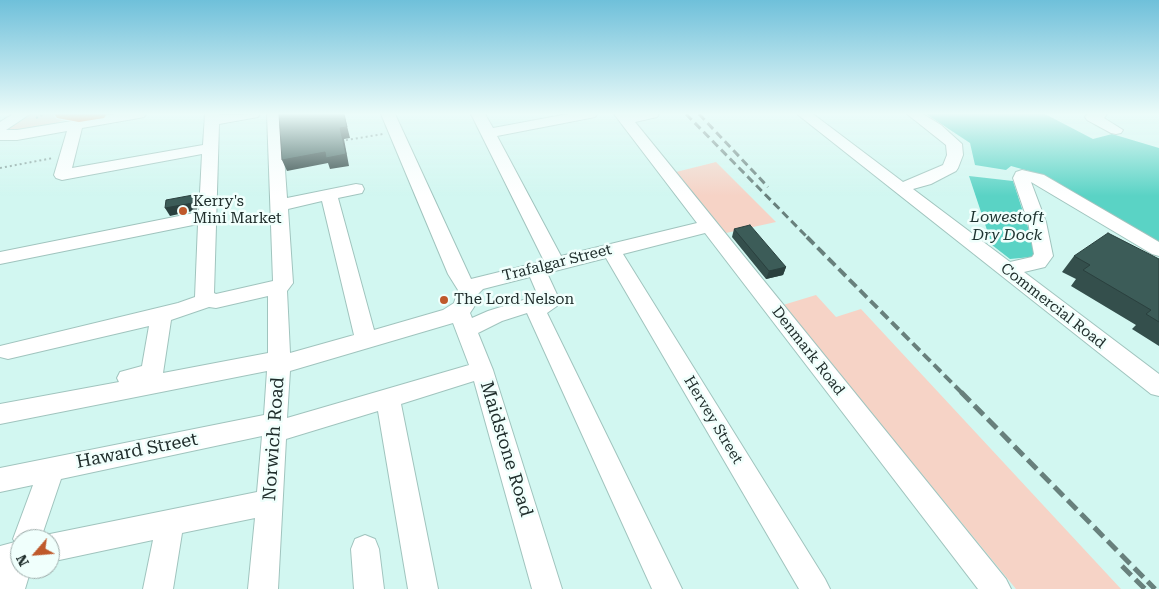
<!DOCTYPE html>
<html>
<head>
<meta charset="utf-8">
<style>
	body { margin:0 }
	#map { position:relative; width:1159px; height:589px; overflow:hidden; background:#d2f7f1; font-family:"Roboto Serif",serif }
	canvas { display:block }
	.north { position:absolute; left:10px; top:529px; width:50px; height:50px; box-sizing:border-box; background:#f0fffc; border:1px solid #9daba9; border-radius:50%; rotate:243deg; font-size:14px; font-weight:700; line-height:20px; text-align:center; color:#202e2c }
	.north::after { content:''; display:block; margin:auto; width:18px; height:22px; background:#bf592b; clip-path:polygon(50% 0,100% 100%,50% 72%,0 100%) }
</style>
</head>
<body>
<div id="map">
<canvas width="1159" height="589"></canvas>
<div class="north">N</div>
</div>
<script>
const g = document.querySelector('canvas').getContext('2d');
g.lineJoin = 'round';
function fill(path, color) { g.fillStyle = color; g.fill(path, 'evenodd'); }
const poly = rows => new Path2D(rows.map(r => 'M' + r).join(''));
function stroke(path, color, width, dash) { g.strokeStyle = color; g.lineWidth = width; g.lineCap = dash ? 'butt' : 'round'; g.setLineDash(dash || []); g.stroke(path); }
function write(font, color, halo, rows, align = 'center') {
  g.font = font + ' "Roboto Serif",serif'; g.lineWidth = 5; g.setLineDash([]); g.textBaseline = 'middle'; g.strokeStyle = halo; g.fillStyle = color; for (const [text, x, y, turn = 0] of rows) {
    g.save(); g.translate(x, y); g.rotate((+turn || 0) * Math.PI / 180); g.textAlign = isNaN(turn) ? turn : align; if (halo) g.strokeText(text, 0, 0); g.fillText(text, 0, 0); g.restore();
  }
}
fill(poly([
	[30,114,50,114,72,118,59,122,56,125,10,131,5,128],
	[716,162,776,222,726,233,676,172],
	[816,295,836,317,861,309,1121,589,1016,589,783,305]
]), '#f6d3c6');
fill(poly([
	[926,114,1045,114,1093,139,1112,134,1159,148,1159,247,1029,171,1011,166,1006,170,975,165,970,143],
	[969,176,1013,181,1036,252,1031,257,1010,259,992,245]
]), '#5ad3c5');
const minor = poly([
	[13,114,30,114,6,130,17,130,115,114,146,114,144,117,139,118,82,128,72,168,203,145,205,114,219,114,219,115,260,114,258,117,219,124,214,293,216,294,273,281,267,114,281,114,287,198,356,184,362,185,364,189,362,193,338,198,374,330,443,310,454,303,458,290,448,274,381,114,395,114,471,279,544,261,471,114,485,114,493,128,568,114,597,114,595,117,590,118,497,136,561,256,697,223,614,114,659,114,657,117,635,122,1006,579,1011,589,978,589,705,233,623,254,825,579,830,589,799,589,606,258,547,273,560,301,557,306,547,313,682,589,652,589,527,313,502,321,478,333,493,370,562,589,532,589,474,381,401,404,438,589,408,589,378,411,286,439,278,589,248,589,255,518,182,533,173,589,143,589,153,540,50,562,50,539,20,539,20,569,31,569,25,589,0,589,0,546,15,542,13,539,33,485,0,492,0,468,264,415,267,371,0,424,0,404,119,382,117,378,120,372,142,366,149,326,8,359,0,357,0,346,178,303,195,297,198,224,0,264,0,252,199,212,202,154,62,180,56,178,54,175,67,131,17,140,0,140,0,122,13,114],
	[322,201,354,335,290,353,287,291,293,283,288,209,322,201],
	[530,277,539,298,533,297,488,311,472,318,470,313,474,307,476,296,483,289,530,277],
	[268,296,268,353,163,373,171,320,209,307,216,308,268,296],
	[453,323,469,365,287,418,290,371,453,323],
	[262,436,257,492,50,534,41,538,61,479,262,436],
	[797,114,813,114,903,182,943,165,947,155,946,145,907,114,923,114,941,125,962,144,963,155,958,168,956,171,931,184,913,189,1010,262,1032,257,1034,254,1028,222,1013,178,1016,172,1022,170,1044,175,1159,242,1159,256,1152,254,1031,182,1046,222,1053,256,1045,267,1024,272,1159,374,1159,396,1151,394,797,114],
	[1087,114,1107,114,1104,118,1123,130,1121,133,1116,134,1111,133,1087,120,1085,117,1087,114],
	[365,535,375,539,379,549,384,589,354,589,351,549,355,539,365,535]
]);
const highway = poly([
	[54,114,107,114,104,118,79,122,57,118,54,114]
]);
stroke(minor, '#a0c4be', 2);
stroke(highway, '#fff', 2);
stroke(poly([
	[36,118,44,114],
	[341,141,383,134],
	[0,168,53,158]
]), '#839e9a', 2, [2, 3]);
fill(minor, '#fff');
fill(highway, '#fb824e');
stroke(poly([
	[686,114,808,238],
	[699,114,768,187]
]), '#68807c', 3, [8, 4.5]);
stroke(poly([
	[807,237,962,393]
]), '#68807c', 4, [10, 5]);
stroke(poly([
	[961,392,1155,589],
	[1122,566,1145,589]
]), '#68807c', 5, [13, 6]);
fill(poly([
	[734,229,786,267,783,275,766,279,732,237],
	[1074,256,1159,259,1159,346,1132,329,1136,325,1071,286,1076,279,1062,272]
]), '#344f4c');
fill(poly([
	[344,114,350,138,344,139,349,166,330,169,328,163,287,171,282,160,340,128],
	[193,195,198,203,197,210,170,216,165,208],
	[786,267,783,275,766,279,769,271]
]), '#2a403e');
const building = poly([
	[279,114,344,114,347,127,340,128,346,154,326,158,325,152,282,160,279,114],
	[193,195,193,203,165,208,166,200,193,195],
	[750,225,786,267,769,271,734,229,750,225],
	[1108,233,1159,259,1159,322,1146,314,1151,310,1083,270,1090,265,1074,256,1108,233]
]);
fill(building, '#3c5c58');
stroke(building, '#2a403e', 1);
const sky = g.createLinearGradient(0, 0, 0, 196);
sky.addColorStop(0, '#6fc0da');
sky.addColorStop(0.58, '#ebfbf9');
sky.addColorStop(1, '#ebfbf900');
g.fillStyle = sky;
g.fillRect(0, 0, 1159, 196);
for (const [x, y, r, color] of [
	[183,211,5,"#bf592b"],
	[444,300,5,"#bf592b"]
]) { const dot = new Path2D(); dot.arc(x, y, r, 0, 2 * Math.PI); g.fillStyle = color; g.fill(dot); stroke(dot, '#f0fffc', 2); }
write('15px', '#202e2c', '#f0fffc', [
	["Kerry's",193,202],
	["Mini Market",193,219],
	["The Lord Nelson",454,300]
], 'left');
write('15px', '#202e2c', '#f0fffc', [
	["Trafalgar Street",557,263,-14],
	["Commercial Road",1053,306,38],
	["Denmark Road",808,351,52],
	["Hervey Street",713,420,59]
]);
write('italic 16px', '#1d322f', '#f0fffc', [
	["Lowestoft",1007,217],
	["Dry Dock",1007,235]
]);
write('18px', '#202e2c', '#f0fffc', [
	["Norwich Road",274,439,-86],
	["Maidstone Road",506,449,73],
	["Haward Street",137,451,-11]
]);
</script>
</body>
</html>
